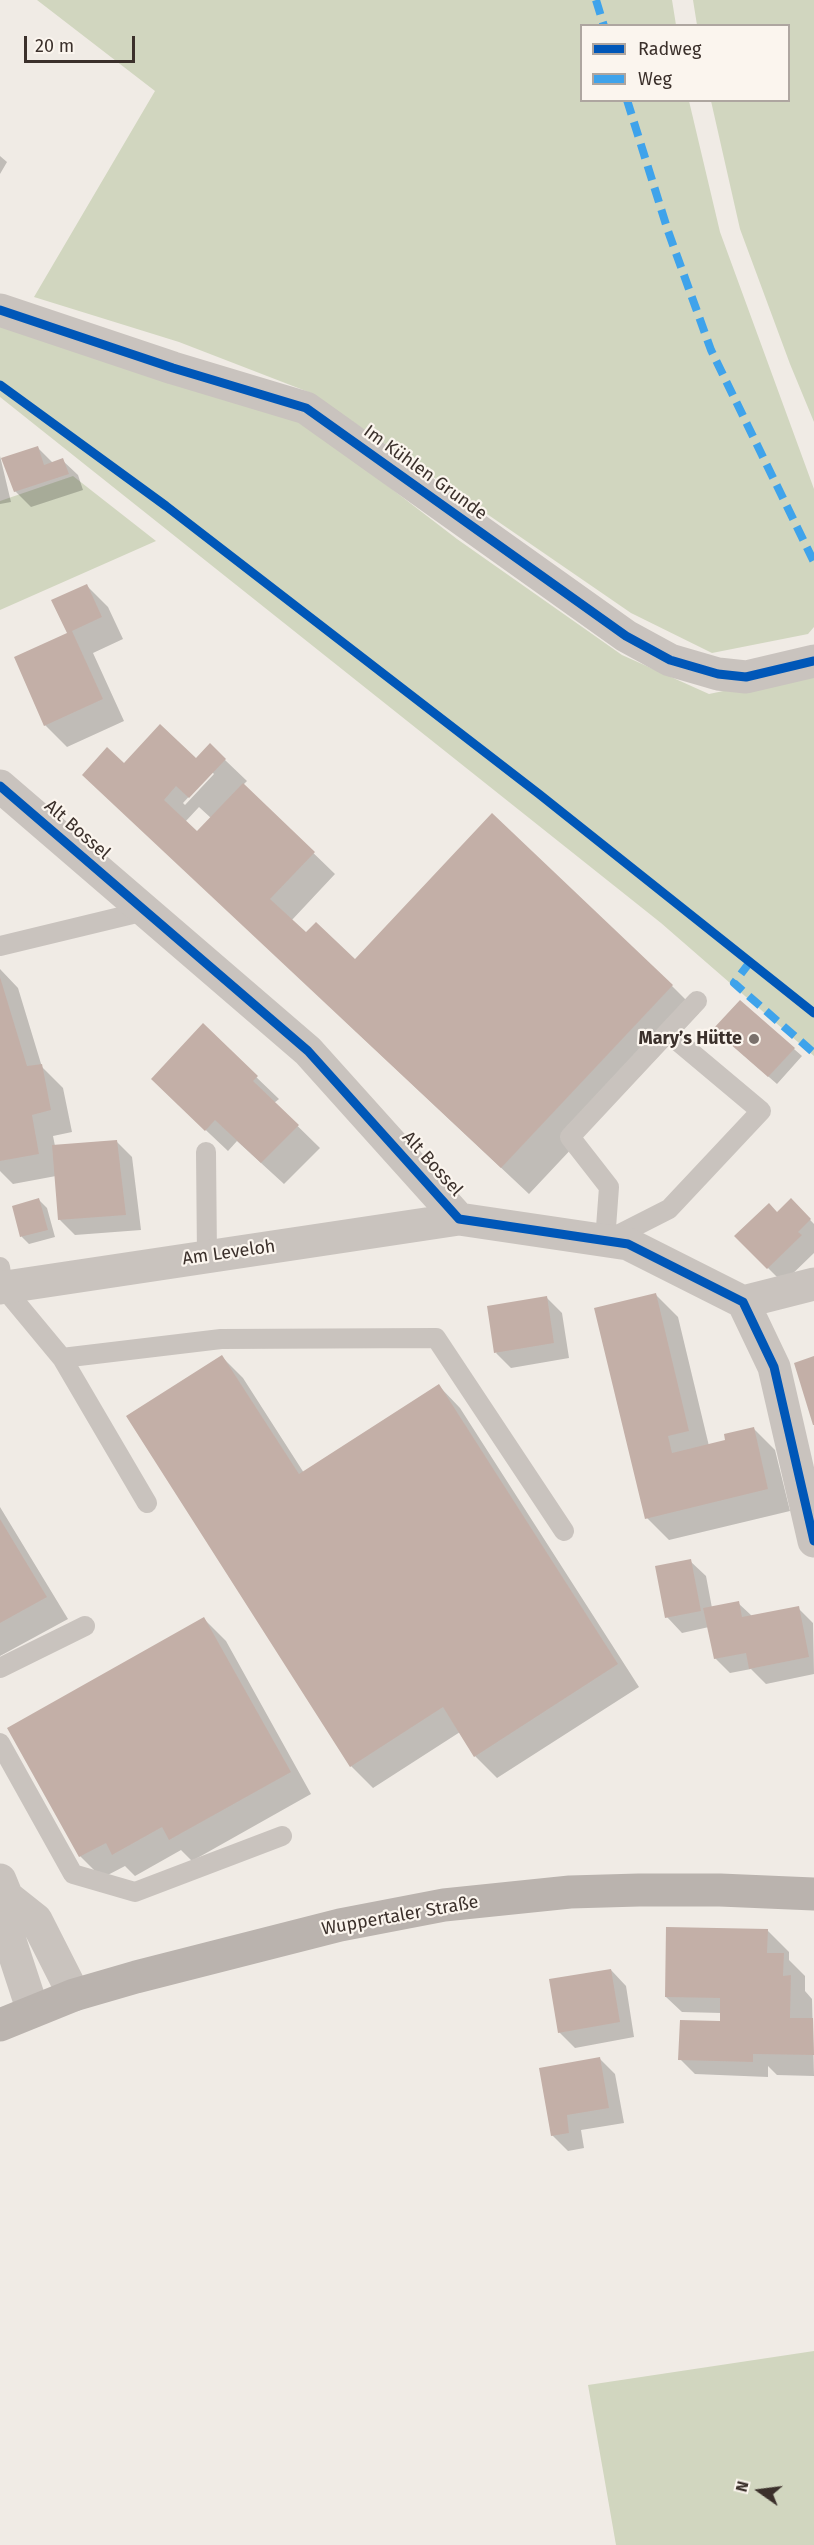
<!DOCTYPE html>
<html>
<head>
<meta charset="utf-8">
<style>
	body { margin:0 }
	#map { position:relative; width:814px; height:2545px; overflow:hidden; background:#f0ebe5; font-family:"Fira Sans",sans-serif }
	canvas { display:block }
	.legend { position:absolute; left:580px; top:24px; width:210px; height:78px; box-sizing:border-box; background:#fbf5ee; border:2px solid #aea6a0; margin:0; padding:8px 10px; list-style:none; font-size:18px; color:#3b302b }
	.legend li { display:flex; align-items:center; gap:12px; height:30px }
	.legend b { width:30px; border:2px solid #aea6a0 }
	.north { position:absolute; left:730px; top:2461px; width:60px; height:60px; -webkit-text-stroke:4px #fbf5ee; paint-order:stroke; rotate:284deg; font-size:16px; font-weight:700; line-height:24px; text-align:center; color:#3b302b }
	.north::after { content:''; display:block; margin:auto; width:21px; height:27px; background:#3b302b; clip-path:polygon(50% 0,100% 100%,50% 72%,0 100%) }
	.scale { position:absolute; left:24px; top:36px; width:111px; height:27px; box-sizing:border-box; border:3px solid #3b302b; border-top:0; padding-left:8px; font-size:18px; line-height:21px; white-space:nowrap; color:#3b302b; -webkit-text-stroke:4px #fbf5ee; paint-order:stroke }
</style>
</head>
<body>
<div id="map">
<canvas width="814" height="2545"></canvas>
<ul class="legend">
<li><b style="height:8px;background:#0057b8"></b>Radweg</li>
<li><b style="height:8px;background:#3fa3eb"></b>Weg</li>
</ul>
<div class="north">N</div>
<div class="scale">20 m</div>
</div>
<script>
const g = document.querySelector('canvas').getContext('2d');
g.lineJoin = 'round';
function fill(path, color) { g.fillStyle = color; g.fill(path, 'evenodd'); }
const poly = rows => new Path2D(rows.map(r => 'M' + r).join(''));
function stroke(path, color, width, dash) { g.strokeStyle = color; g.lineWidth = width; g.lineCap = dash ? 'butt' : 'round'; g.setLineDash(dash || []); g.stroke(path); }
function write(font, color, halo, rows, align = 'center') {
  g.font = font + ' "Fira Sans",sans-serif'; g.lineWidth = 4.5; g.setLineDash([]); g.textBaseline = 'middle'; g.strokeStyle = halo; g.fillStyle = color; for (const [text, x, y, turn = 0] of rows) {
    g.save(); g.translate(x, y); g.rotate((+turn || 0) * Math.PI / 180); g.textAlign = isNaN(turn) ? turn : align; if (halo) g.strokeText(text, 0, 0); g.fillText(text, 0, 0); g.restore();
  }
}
fill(poly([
	[37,0,672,0,676,25,582,26,582,100,689,101,720,232,814,489,814,627,808,634,712,653,631,613,311,393,179,342,34,297,155,91],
	[693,0,814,0,814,422,790,364,740,229,711,101,788,100,788,26,697,25],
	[0,324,298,417,457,539,622,655,709,694,814,672,814,1056,661,923,0,397],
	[73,476,156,541,0,610,0,501],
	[814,2351,814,2545,616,2545,588,2385]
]), '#d1d6bf');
fill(poly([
	[0,156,7,162,0,174],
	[38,448,53,463,62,460,78,475,83,490,31,507,15,491],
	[0,456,11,502,0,504],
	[86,585,108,607,123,639,93,653,124,721,67,747,45,725,69,634],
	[197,760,225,760,247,781,243,785,335,874,291,921,306,934,355,961,672,986,699,1013,529,1194,348,1024,125,765],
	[212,772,214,774,185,805,183,803],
	[199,807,211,818,197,833,185,822],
	[0,969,18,988,42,1067,63,1088,72,1132,53,1136,55,1146,116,1141,132,1157,141,1230,75,1235,60,1220,56,1176,13,1184,0,1171],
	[740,1002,802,1056,777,1084,723,1037],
	[203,1026,279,1099,274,1103,320,1148,284,1184,237,1141,228,1151,175,1101],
	[39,1200,47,1208,55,1237,29,1244,22,1237,13,1207],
	[791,1200,814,1224,814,1253,783,1283,736,1236,777,1214],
	[656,1295,678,1317,709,1446,727,1441,753,1428,775,1450,790,1511,669,1540,647,1518],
	[547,1298,562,1313,569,1358,511,1368,496,1353],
	[222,1357,243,1378,304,1473,439,1386,460,1408,639,1687,497,1778,475,1756,460,1732,373,1788,351,1766,128,1417],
	[0,1507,68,1619,0,1656],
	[690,1561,706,1576,712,1608,738,1603,752,1616,798,1608,813,1623,814,1674,766,1684,751,1669,730,1673,715,1658,709,1627,682,1633,667,1617],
	[204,1619,226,1641,311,1794,192,1861,181,1850,135,1876,125,1866,102,1878,80,1856,9,1728],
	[767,1930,789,1952,789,1960,805,1976,805,1991,812,1999,814,2076,777,2075,768,2066,768,2077,695,2074,680,2059,721,2023,721,2013,682,2012,666,1997],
	[611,1970,626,1986,634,2037,575,2048,559,2032],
	[600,2059,615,2074,624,2123,581,2130,584,2148,568,2151,552,2135]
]), '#0003');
fill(poly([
	[38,446,44,465,63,458,69,474,14,492,1,458],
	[87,584,102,617,72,631,103,699,44,726,14,657,67,633,51,600],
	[160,724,196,758,210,743,226,759,189,798,176,786,164,800,197,831,243,783,315,852,270,899,306,932,316,922,355,959,492,813,673,985,501,1168,82,775,107,747,124,763],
	[0,977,27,1066,42,1064,51,1110,32,1115,39,1154,0,1161],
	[740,1000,795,1048,768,1077,713,1029],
	[203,1023,258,1076,253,1081,299,1125,261,1163,215,1120,205,1131,151,1079],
	[117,1140,126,1215,58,1220,52,1145],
	[39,1198,48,1230,20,1237,12,1206],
	[791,1198,811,1219,798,1232,802,1235,767,1269,734,1236,769,1203,777,1212],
	[656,1293,689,1431,668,1436,672,1453,725,1440,724,1434,754,1427,768,1489,645,1519,594,1308],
	[547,1296,554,1343,494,1353,487,1306],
	[222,1355,299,1474,439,1384,618,1664,474,1757,443,1707,350,1767,126,1416],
	[814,1356,814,1425,813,1425,794,1363],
	[0,1519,47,1597,0,1623],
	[691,1559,701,1611,665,1618,655,1566],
	[739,1601,742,1617,799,1606,809,1657,749,1669,746,1653,714,1659,703,1608],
	[204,1617,291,1772,169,1840,162,1827,112,1855,106,1843,79,1857,7,1728],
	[666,1927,768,1929,767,1953,784,1953,783,1976,791,1975,790,2018,813,2018,814,2055,753,2054,753,2062,678,2060,680,2020,720,2021,720,1998,665,1997],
	[611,1969,620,2022,558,2033,549,1979],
	[600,2057,609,2108,567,2115,569,2133,551,2136,539,2068]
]), '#c3afa7');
stroke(poly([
	[0,946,145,911],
	[206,1152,207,1257],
	[608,1240,669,1209,761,1111,668,1033],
	[605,1241,609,1187,570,1137,697,1001],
	[0,1267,3,1287,62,1358,221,1339,436,1338,564,1531],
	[62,1358,147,1503],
	[0,1668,85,1626],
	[0,1743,73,1874,135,1892,282,1836]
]), '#c9c3be', 20);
stroke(poly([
	[0,310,173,368,306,408,626,636,670,660,718,674,746,677,814,661],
	[0,786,308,1051,459,1219,628,1244,743,1302,774,1367,814,1541],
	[0,1288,459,1219],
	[743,1302,814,1284],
	[0,1880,7,1897,8,1935,33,2011],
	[7,1897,36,1920,74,1995]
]), '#c9c3be', 33);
stroke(poly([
	[0,2025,74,1995,136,1977,340,1925,444,1905,570,1892,639,1890,720,1890,814,1894]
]), '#bab3ae', 33);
stroke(poly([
	[596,0,604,26],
	[627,100,668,231,711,350,814,562],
	[750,962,734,983,814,1053]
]), '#3fa3eb', 8, [15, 8]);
stroke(poly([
	[0,310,173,368,306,408,626,636,670,660,718,674,746,677,814,661],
	[0,385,166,506,539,794,814,1013],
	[0,786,308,1051,459,1219,628,1244,743,1302,774,1367,814,1541]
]), '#0057b8', 9);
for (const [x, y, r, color] of [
	[754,1039,6,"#7a716c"]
]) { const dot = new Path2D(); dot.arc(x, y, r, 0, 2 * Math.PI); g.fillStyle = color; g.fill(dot); stroke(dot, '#fbf5ee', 2); }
write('18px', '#3b302b', '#fbf5ee', [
	["Im Kühlen Grunde",425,473,36],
	["Alt Bossel",77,830,41],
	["Alt Bossel",432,1164,48],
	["Am Leveloh",229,1253,-8],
	["Wuppertaler Straße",400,1916,-10]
]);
write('bold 18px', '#3b302b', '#fbf5ee', [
	["Mary’s Hütte",742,1039]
], 'right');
</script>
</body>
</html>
